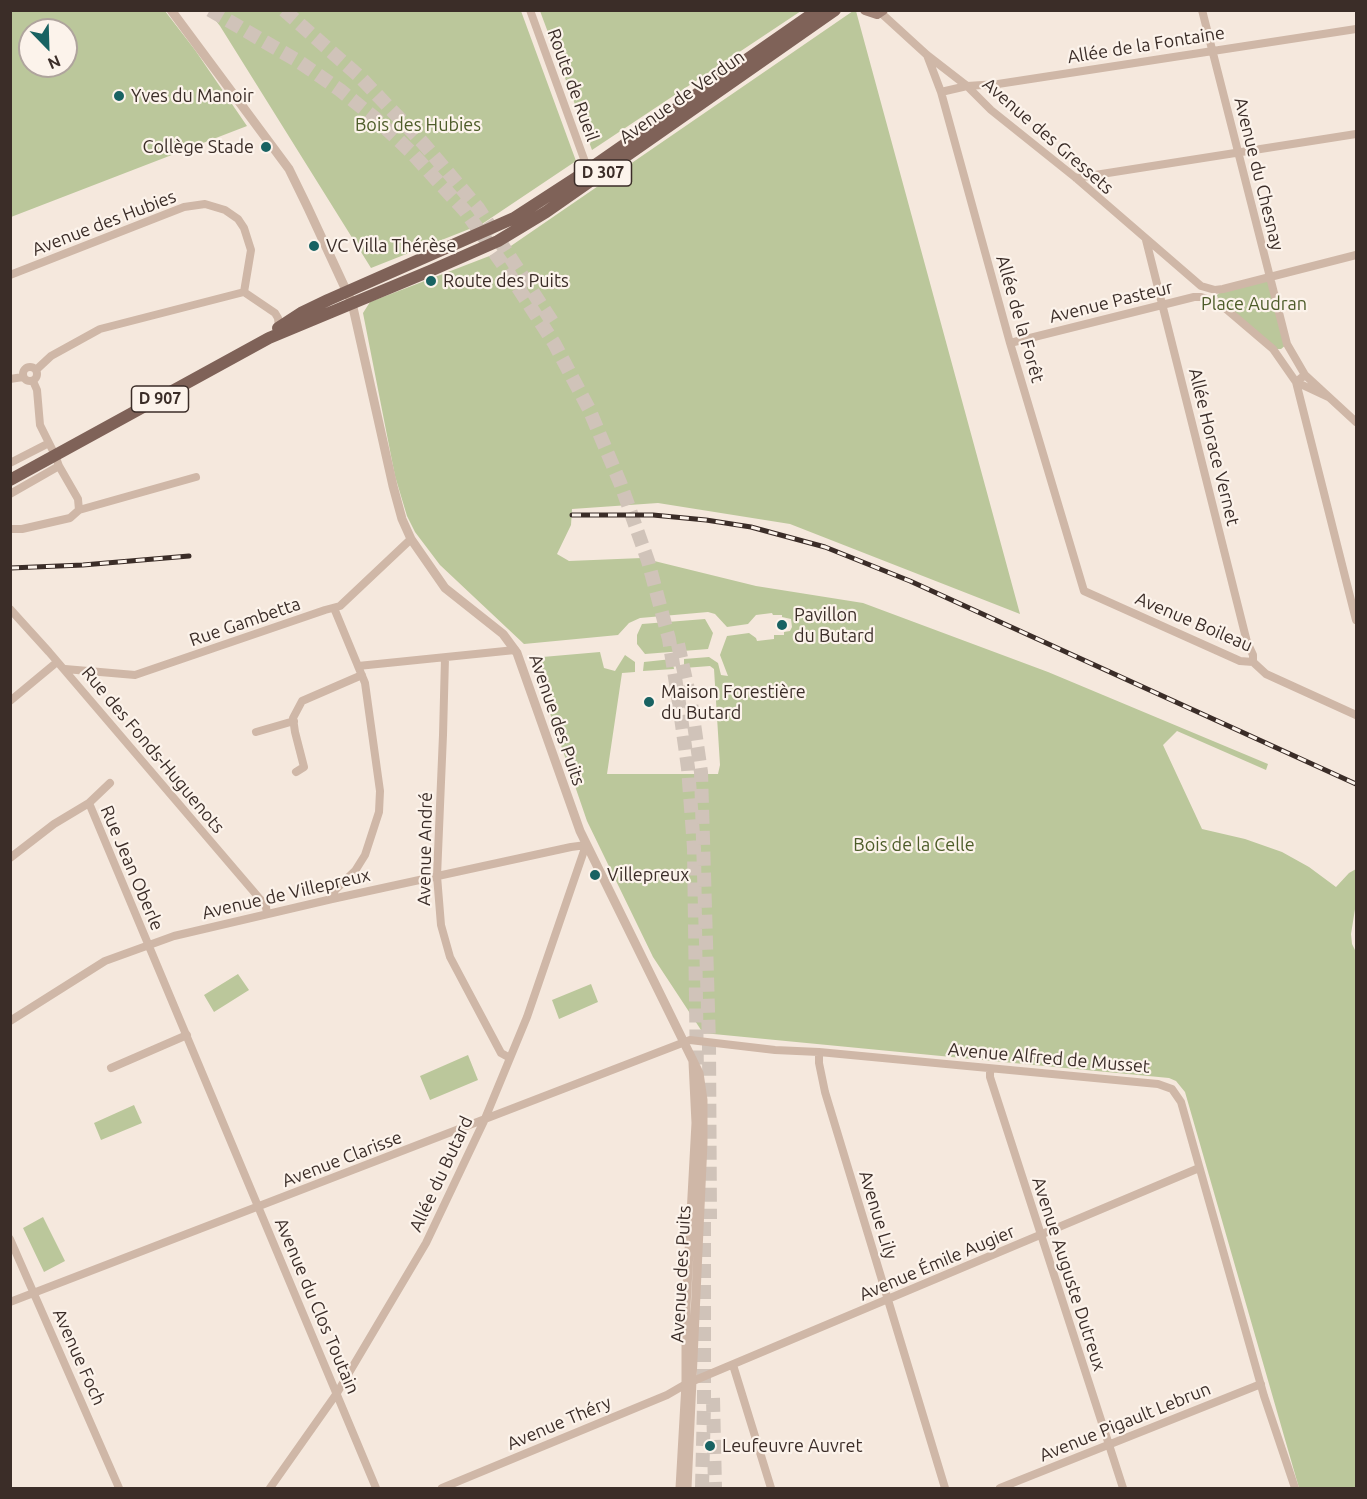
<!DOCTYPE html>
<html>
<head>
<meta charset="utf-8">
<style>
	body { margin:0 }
	#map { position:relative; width:1367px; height:1499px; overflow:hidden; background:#f5e8dd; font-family:Ubuntu,sans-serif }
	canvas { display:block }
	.frame { position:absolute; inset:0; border:12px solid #3b2d28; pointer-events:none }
	.north { position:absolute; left:18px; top:18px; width:60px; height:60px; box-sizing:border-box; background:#fcf3eb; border:2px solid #afa49d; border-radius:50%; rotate:157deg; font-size:16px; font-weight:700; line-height:24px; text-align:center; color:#3b2d28 }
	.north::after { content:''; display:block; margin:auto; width:21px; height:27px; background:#186262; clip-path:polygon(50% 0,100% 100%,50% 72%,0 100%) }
</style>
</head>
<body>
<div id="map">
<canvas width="1367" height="1499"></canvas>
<div class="frame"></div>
<div class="north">N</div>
</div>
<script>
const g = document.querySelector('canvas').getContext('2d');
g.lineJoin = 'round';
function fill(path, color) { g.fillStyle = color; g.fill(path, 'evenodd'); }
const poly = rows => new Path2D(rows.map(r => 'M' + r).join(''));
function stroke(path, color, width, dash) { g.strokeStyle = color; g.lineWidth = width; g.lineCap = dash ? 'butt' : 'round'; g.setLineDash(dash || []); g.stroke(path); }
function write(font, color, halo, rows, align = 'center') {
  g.font = font + ' Ubuntu,sans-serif'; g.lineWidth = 4.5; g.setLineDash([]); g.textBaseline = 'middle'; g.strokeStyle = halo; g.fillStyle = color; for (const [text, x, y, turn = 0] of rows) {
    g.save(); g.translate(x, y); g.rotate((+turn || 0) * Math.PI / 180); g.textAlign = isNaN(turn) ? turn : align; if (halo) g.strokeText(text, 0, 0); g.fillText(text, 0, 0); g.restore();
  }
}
fill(poly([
	[10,11,165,11,195,50,247,126,11,217],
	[30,30,66,30,66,66,30,66],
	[208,11,521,11,576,161,482,224,371,268,220,26],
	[540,11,540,10,801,11,592,150],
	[853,11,856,11,1020,614,790,524,658,503,572,509,571,525,557,554,569,561,642,558,756,586,863,603,1048,672,1268,764,1266,770,1177,731,1163,745,1202,829,1245,839,1282,852,1309,867,1336,887,1349,873,1356,869,1356,903,1351,934,1352,944,1356,952,1356,1488,1299,1488,1185,1092,1176,1081,1169,1078,703,1033,653,957,587,821,531,658,600,652,604,668,615,671,625,655,635,662,635,672,622,673,607,774,718,774,720,765,714,669,710,666,684,668,684,659,709,657,718,663,721,675,728,676,720,655,727,636,749,633,756,638,757,641,774,639,774,635,784,635,784,632,790,631,792,627,791,619,782,617,782,615,773,615,772,613,756,615,748,624,727,627,715,614,708,612,640,618,629,623,618,635,524,644,440,565,415,532,407,516,395,476,363,313,370,302,505,250],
	[1270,276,1287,344,1281,349,1273,349,1219,303,1217,295,1223,289],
	[705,619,713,633,708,649,645,654,637,644,637,635,642,624],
	[672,659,674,669,643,671,644,662],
	[238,974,249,990,214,1012,204,995],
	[591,984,598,1002,559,1019,552,1000],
	[468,1055,478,1080,430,1100,420,1076],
	[134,1105,142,1123,101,1140,94,1123],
	[43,1217,65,1261,44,1272,23,1228]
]), '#bbc79b');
stroke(poly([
	[210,10,298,61,340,90,376,119,411,152,466,212,504,266,554,343,589,409,621,485,648,561,669,639,679,703,688,768,694,848,697,1076],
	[284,10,360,77,423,143,478,208,553,323],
	[678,644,691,703,701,772,709,1044,710,1219],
	[713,1398,715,1488],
	[702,1488,704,1404,704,1209]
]), '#d0c3b9', 14, [14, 7]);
stroke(poly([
	[530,10,588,170],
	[1202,10,1287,344,1305,375,1356,422],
	[881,13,927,55,967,86,991,110,1076,178,1201,286,1215,290,1223,289,1356,255],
	[927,55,941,92,1010,343,1084,591,1240,661,1253,662,1266,674,1356,715],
	[941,92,967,86,998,84,1356,29],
	[1076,178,1356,134],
	[1146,240,1247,642,1253,655,1253,662],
	[10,275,184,207,205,204,225,210,238,219,244,228,251,250,244,292],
	[244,292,275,313,278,318,279,327],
	[1010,343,1194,297,1201,297,1219,303,1273,349,1296,382,1328,397],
	'23 374a7 7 0 1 1 14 0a7 7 0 1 1-14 0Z',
	[36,370,51,356,100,329,244,292],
	[1305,375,1296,382,1356,620],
	[10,379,23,377],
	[10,463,49,443],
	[10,494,59,466],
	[79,510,196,477],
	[10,529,22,529,70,518,79,510,78,499,59,466,55,455,40,425,37,390,33,381],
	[10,609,49,652,260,899,266,907,267,914],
	[445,658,443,735,437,876,441,925,450,957,468,991,501,1053,510,1058],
	[358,666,515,650],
	[65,669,135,675,325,610,340,606,411,539],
	[10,701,57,662],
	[256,732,294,721],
	[296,772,304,767,295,732,293,718,302,701,362,675],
	[89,803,376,1488],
	[10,858,54,824,89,803,110,783],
	[332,899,335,890,355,871,365,855,379,812,380,791,365,683,334,608],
	[10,1021,105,961,174,936,332,899,571,847,586,845,527,1017,484,1121,426,1243,337,1393,270,1488],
	[819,1052,819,1063,825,1092,945,1488],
	[111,1068,187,1035],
	[990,1069,990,1077,1123,1488],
	[10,1239,119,1488],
	[10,1302,690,1040,775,1050,819,1052,1158,1084,1172,1089,1181,1102,1264,1396,1295,1488],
	[733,1365,771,1488],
	[442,1488,667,1395,686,1384,1199,1168],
	[1000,1488,1261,1384]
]), '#cfb7a7', 8);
stroke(poly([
	[171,10,289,169,308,208,352,303,393,486,402,519,411,539,445,588,503,634,517,653,580,831,699,1073,703,1100,703,1143,687,1488],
	[680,1488,686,1384,686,1306,696,1123,693,1062]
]), '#cfb7a7', 9);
stroke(poly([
	[865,10,877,14,883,10]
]), '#a38578', 10);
stroke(poly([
	[278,328,301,313,328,300,514,218,588,170,818,10],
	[10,480,269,338,430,271,498,241,546,212,835,10]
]), '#7f6258', 12);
const rail = poly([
	[572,515,653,515,706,520,751,527,825,547,910,581,1356,784],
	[10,568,83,565,189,556]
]);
stroke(rail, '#3b2d28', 5);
stroke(rail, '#fcf3eb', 3, [9]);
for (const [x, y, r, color] of [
	[119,96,6,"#186262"],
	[266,147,6,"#186262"],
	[314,246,6,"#186262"],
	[431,281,6,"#186262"],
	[782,625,6,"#186262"],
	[649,702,6,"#186262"],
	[595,875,6,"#186262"],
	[710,1446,6,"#186262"]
]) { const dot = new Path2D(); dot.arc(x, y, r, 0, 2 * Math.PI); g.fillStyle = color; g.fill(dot); stroke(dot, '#fcf3eb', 2); }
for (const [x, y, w] of [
	[603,173,57],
	[160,399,57]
]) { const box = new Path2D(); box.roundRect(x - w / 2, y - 13, w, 26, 4.5); g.fillStyle = '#fcf3eb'; g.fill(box); stroke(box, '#3b2d28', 1.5); }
write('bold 16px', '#3b2d28', null, [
	["D 307",603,173],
	["D 907",160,399]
]);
write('18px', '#3b2d28', '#fcf3eb', [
	["Allée de la Fontaine",1146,45,-9],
	["Route de Rueil",573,85,70],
	["Avenue de Verdun",682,97,-35],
	["Avenue des Gressets",1048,136,41],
	["Avenue du Chesnay",1259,174,76],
	["Avenue des Hubies",104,223,-21],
	["Avenue Pasteur",1111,302,-14],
	["Allée de la Forêt",1020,319,74],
	["Allée Horace Vernet",1214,447,76],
	["Rue Gambetta",245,622,-19],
	["Avenue Boileau",1194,622,23],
	["Avenue des Puits",557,720,71],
	["Rue des Fonds-Huguenots",153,750,50],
	["Avenue André",425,849,-89],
	["Rue Jean Oberle",132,868,67],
	["Avenue de Villepreux",286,894,-13],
	["Avenue Alfred de Musset",1049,1058,5],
	["Avenue Clarisse",342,1159,-21],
	["Allée du Butard",441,1174,-65],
	["Avenue Lily",878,1215,73],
	["Avenue Émile Augier",937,1263,-23],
	["Avenue des Puits",681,1274,-87],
	["Avenue Auguste Dutreux",1069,1274,72],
	["Avenue du Clos Toutain",317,1306,67],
	["Avenue Foch",79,1357,66],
	["Avenue Pigault Lebrun",1125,1422,-22],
	["Avenue Théry",559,1423,-23]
]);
write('18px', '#3b2d28', '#fcf3eb', [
	["Yves du Manoir",131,96],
	["Collège Stade",254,147,"right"],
	["VC Villa Thérèse",326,246],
	["Route des Puits",443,281],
	["Pavillon",794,615],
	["du Butard",794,636],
	["Maison Forestière",661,692],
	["du Butard",661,713],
	["Villepreux",607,875],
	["Leufeuvre Auvret",722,1446]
], 'left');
write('18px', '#4d5c29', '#fcf3eb', [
	["Bois des Hubies",418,125],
	["Place Audran",1254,304],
	["Bois de la Celle",914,845]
]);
</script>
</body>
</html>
